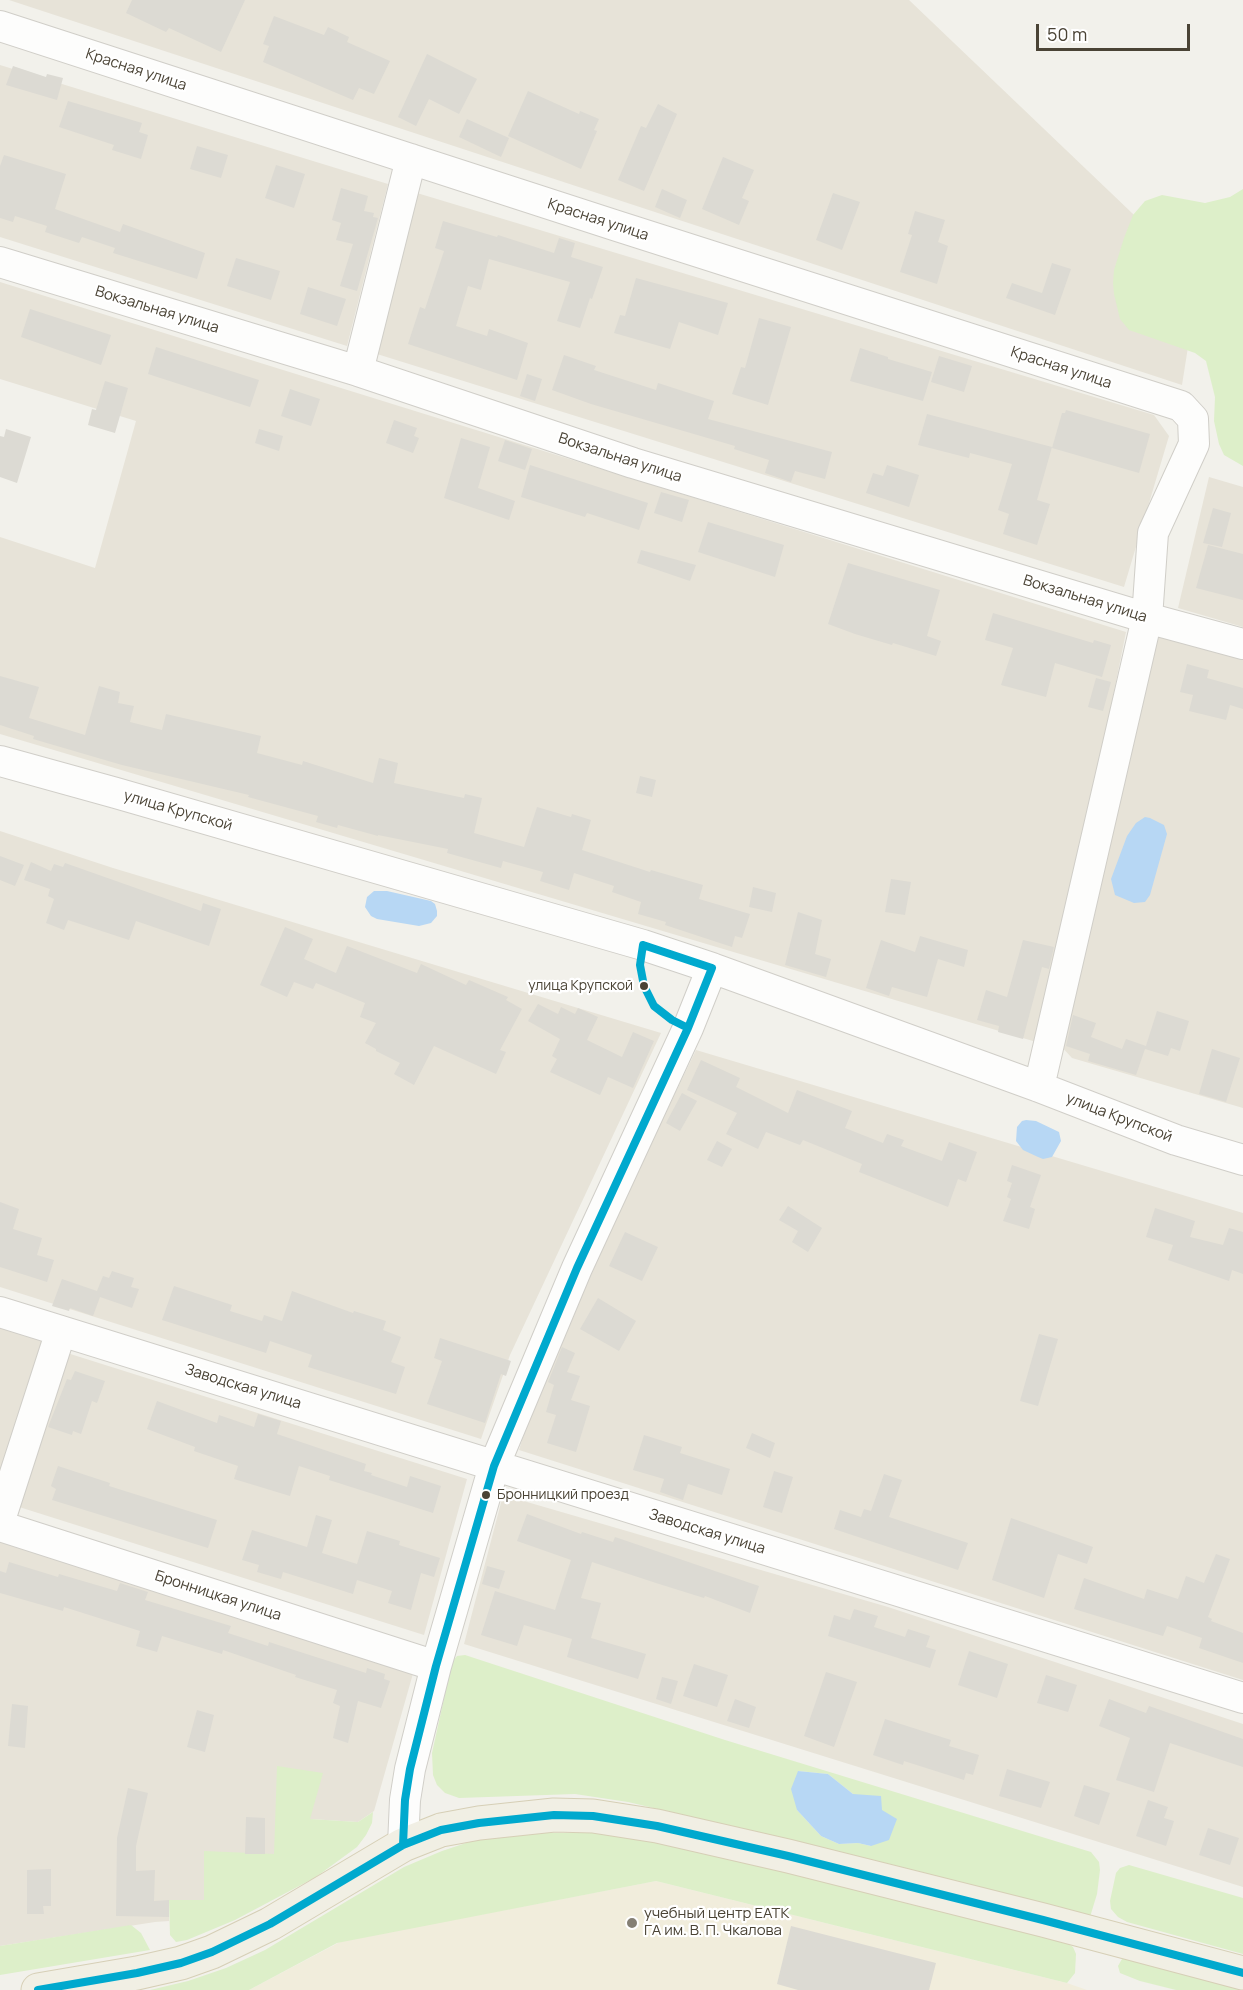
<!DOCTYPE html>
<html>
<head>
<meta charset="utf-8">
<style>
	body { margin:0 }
	#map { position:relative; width:1243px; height:1990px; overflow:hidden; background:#f2f1eb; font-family:Manrope,sans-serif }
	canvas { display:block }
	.scale { position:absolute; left:1036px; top:24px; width:154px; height:27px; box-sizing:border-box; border:3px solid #4a4335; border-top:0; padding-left:8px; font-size:18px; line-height:21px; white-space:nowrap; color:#4a4335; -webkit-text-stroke:4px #fff; paint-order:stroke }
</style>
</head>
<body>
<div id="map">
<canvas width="1243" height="1990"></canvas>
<div class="scale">50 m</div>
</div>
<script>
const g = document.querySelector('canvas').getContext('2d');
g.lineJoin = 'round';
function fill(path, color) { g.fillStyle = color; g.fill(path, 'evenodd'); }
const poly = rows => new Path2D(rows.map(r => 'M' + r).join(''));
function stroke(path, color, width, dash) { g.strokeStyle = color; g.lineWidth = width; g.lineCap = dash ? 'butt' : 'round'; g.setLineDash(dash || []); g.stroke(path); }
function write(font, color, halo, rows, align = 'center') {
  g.font = font + ' Manrope,sans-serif'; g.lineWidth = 4.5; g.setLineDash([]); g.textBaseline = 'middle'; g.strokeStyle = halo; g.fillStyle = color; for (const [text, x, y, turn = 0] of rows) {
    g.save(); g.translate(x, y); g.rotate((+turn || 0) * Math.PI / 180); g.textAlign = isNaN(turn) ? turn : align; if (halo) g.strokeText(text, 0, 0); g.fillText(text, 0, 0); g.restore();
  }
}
fill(poly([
	[9,0,909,0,1199,277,1182,385],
	[0,65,388,184,347,346,0,237],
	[417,193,1154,415,1169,436,1124,587,377,354],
	[0,282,1126,632,1043,1044,0,734,0,537,95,568,136,421,0,379],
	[1209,477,1243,487,1243,627,1178,608],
	[1166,633,1243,657,1243,1108,1072,1058,1059,1044,1151,643],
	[0,831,113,868,661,1033,510,1355,481,1439,0,1287],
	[696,1050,1243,1213,1243,1680,519,1450,548,1357],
	[0,1327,44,1341,0,1482],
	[64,1352,467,1479,424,1635,16,1506],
	[503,1495,888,1607,1243,1724,1243,1887,464,1644],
	[0,1538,414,1670,374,1811,358,1822,310,1819,274,1855,245,1854,204,1900,169,1900,169,1921,155,1922,0,1946]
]), '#e7e3d8');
fill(poly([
	[656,1881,1067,1983,1087,1990,249,1990,342,1941]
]), '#f1eddc');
fill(poly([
	[1243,189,1243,466,1224,455,1219,444,1214,421,1215,397,1206,361,1195,353,1129,330,1120,319,1114,294,1113,283,1114,270,1124,238,1133,215,1145,201,1162,195,1205,203,1230,197],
	[465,1655,725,1740,1091,1852,1099,1862,1100,1870,1097,1894,1090,1917,848,1854,628,1802,575,1794,459,1798,445,1793,437,1785,433,1775,432,1753,452,1662,457,1656],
	[798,1771,828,1774,853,1794,871,1846,858,1843,839,1844,821,1836,797,1810],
	[277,1766,323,1773,310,1819,358,1822,373,1812,372,1823,366,1835,357,1847,316,1877,235,1920,187,1940,176,1942,170,1935,169,1900,204,1900,204,1851,274,1854],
	[542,1833,592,1833,644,1840,804,1876,1066,1942,1073,1947,1076,1954,1075,1973,1067,1983,656,1881,337,1943,249,1990,150,1990,188,1981,226,1968,265,1950,404,1867,442,1851,475,1840],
	[1129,1865,1243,1898,1243,1954,1127,1922,1118,1917,1111,1909,1110,1901,1116,1873,1120,1868],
	[131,1925,141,1933,150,1950,0,1975,0,1946],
	[1129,1958,1243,1986,1243,1990,1176,1990,1140,1981,1120,1973,1118,1966,1122,1959]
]), '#ddefc9');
fill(poly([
	[1145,817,1150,818,1164,825,1167,834,1150,895,1145,902,1134,903,1115,895,1111,879,1127,836,1136,823],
	[374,891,387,891,431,901,435,904,437,911,437,916,431,923,419,926,377,919,371,916,365,907,367,897],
	[1026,1120,1036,1121,1059,1132,1061,1141,1052,1157,1043,1159,1038,1157,1023,1150,1016,1141,1017,1127,1022,1121],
	[798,1771,828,1774,853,1794,881,1796,882,1810,897,1819,889,1840,871,1846,858,1843,839,1844,821,1836,797,1810,791,1789]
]), '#b7d7f4');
fill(poly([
	[132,0,245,0,221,52,169,28,166,32,126,13],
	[274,16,324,35,328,27,349,37,347,42,390,61,374,94,359,88,353,100,263,62,269,46,263,44],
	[427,54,477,79,459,114,429,99,416,126,398,117],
	[13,66,46,77,47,74,63,78,57,100,6,85],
	[528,91,579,114,580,111,599,119,594,130,597,131,581,169,508,136],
	[68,101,142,123,139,132,148,135,141,159,112,150,114,145,59,127],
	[658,104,677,114,644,191,618,180,641,126,646,128],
	[467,119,509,138,501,157,459,137],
	[197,146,228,155,221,178,190,169],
	[4,155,66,174,55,209,120,232,123,224,205,253,197,279,113,253,115,248,82,237,79,243,45,232,47,226,15,216,13,222,0,218,0,166],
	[723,157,754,170,742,198,749,201,739,225,702,209],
	[276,165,305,174,294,208,265,198],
	[341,188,368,196,364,211,374,213,373,217,378,218,357,291,340,286,353,244,336,240,341,223,332,220],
	[662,189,687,200,680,218,655,207],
	[833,193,860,202,842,250,816,240],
	[915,211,945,220,938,242,948,246,937,284,900,272,912,235,908,234],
	[443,221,497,237,498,235,554,253,559,238,575,243,571,257,603,267,592,299,590,298,580,328,557,321,570,282,489,259,481,290,468,286,456,326,487,336,489,329,528,343,517,380,408,344,420,307,425,309,444,251,435,248],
	[236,258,280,271,271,300,227,286],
	[1052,263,1071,269,1055,315,1006,298,1012,283,1042,293],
	[636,278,728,303,718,335,679,322,670,349,614,333,620,315,625,316],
	[308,287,346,299,337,326,300,314],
	[30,309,111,335,101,365,21,337],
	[759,318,791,327,768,405,732,394,741,367,745,368],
	[156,347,259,380,250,407,148,374],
	[860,348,888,357,888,359,932,372,923,401,850,381],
	[564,355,596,366,594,370,656,390,658,383,714,401,708,419,832,452,825,479,795,471,791,482,765,473,769,460,734,449,735,446,591,404,552,390],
	[939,356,972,366,964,392,931,382],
	[527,374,542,379,535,401,520,396],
	[105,381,128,388,115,433,88,425,92,409,96,410],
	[290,389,320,399,311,426,281,416],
	[1066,410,1150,434,1139,473,1052,448,1062,413,1065,413],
	[927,414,1052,447,1037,500,1050,504,1037,545,1003,534,1009,514,998,510,1012,464,970,453,969,458,918,445],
	[394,420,417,428,414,436,419,438,413,453,386,443],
	[6,429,31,437,17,483,0,477,0,436,4,437],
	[259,429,283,436,279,451,255,443],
	[461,438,490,447,478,488,515,501,509,520,444,498],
	[505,440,532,449,525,470,498,461],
	[530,465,648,503,639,530,587,513,585,517,521,497],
	[887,465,919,475,909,507,866,493,873,473,883,476],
	[661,492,689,500,682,522,654,513],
	[1213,508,1231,513,1222,547,1203,543],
	[708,522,784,545,775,577,698,552],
	[1208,545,1243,554,1243,600,1196,588],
	[641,550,696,565,690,581,637,563],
	[848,563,940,590,927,636,941,641,936,656,893,643,892,645,855,634,828,624],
	[993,613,1093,643,1094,640,1111,645,1102,677,1055,663,1046,697,1001,685,1013,648,985,640],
	[1187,664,1209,670,1207,678,1243,688,1243,709,1230,705,1226,720,1189,711,1193,695,1180,692],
	[0,676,39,687,29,718,85,735,99,686,120,692,118,703,134,706,130,722,162,730,166,714,261,736,257,753,302,765,303,761,373,783,379,758,398,763,394,783,464,798,465,794,482,798,474,833,524,847,537,807,571,817,572,814,591,820,582,850,650,872,651,870,703,885,699,899,750,914,742,938,735,936,732,947,665,925,666,922,638,914,641,902,612,892,614,886,574,873,569,890,540,881,543,872,503,861,501,868,447,853,448,849,378,835,378,836,338,825,337,828,316,822,318,816,248,797,249,795,122,765,33,739,34,736,0,725],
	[1096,678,1111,682,1103,711,1088,707],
	[640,776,656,780,652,797,636,793],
	[0,856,24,865,15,886,0,880],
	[31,862,51,871,54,864,63,867,65,863,201,911,203,903,221,909,209,946,136,921,129,940,68,920,64,930,46,923,54,899,48,896,50,889,24,880],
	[891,879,911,882,905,915,885,912],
	[753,887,776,893,772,912,749,907],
	[798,912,822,920,815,954,831,959,826,977,785,965],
	[285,927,313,939,304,959,336,973,347,946,417,973,421,964,466,985,469,980,508,997,506,1000,522,1009,500,1050,506,1052,496,1074,434,1046,414,1085,394,1074,400,1063,376,1051,376,1049,365,1043,376,1023,360,1017,365,1003,316,983,313,989,294,982,287,997,260,985],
	[920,936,968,950,964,967,938,959,927,997,892,987,889,996,866,988,881,940,915,952],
	[1023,940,1054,947,1049,969,1042,967,1023,1039,998,1032,999,1026,977,1020,986,990,1007,997],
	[538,1004,558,1014,561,1007,575,1014,578,1008,598,1017,587,1040,622,1057,633,1032,654,1041,633,1088,608,1077,600,1095,550,1072,557,1059,552,1056,560,1039,528,1021],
	[1157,1011,1189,1021,1180,1051,1171,1048,1168,1056,1145,1049],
	[1073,1015,1096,1023,1091,1037,1122,1049,1126,1039,1146,1046,1136,1075,1088,1061,1090,1054,1066,1046],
	[1212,1049,1240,1058,1226,1102,1199,1094],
	[701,1060,740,1078,736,1087,788,1113,797,1090,852,1111,845,1128,883,1143,887,1134,904,1140,901,1146,942,1161,949,1142,977,1152,966,1182,958,1179,948,1207,859,1172,862,1164,803,1140,800,1145,766,1132,758,1149,726,1134,737,1113,687,1090],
	[682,1093,697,1101,680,1131,666,1123],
	[717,1141,732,1149,722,1167,707,1160],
	[1012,1165,1041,1175,1030,1207,1035,1209,1029,1229,1003,1221,1011,1199,1007,1197,1012,1183,1007,1181],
	[0,1202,19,1209,13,1229,42,1238,37,1255,54,1260,47,1282,0,1267],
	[788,1206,822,1228,808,1252,792,1242,798,1231,779,1220],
	[1155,1208,1195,1221,1190,1237,1223,1245,1229,1228,1243,1232,1243,1274,1232,1270,1229,1281,1168,1260,1173,1245,1146,1237],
	[625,1232,658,1247,642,1281,609,1266],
	[112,1271,134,1278,131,1287,139,1289,132,1308,100,1297,93,1316,70,1308,69,1311,52,1306,62,1279,97,1291,103,1276,109,1278],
	[174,1286,232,1305,230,1311,262,1321,264,1315,282,1321,292,1291,353,1313,354,1311,386,1321,383,1330,401,1337,391,1362,405,1367,396,1394,308,1367,312,1355,270,1341,266,1353,162,1320],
	[598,1298,636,1321,619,1351,580,1329],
	[1039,1334,1058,1339,1038,1406,1020,1401],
	[440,1338,511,1361,506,1376,501,1374,485,1423,427,1404,442,1361,434,1358],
	[562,1347,575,1353,567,1372,580,1376,571,1400,590,1406,576,1452,547,1443,556,1415,546,1412,554,1385,548,1382],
	[75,1371,105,1381,97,1403,92,1401,81,1434,73,1431,72,1435,48,1427,67,1379,71,1380],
	[157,1401,217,1423,219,1415,254,1427,258,1414,281,1421,277,1434,366,1464,364,1471,372,1473,371,1475,407,1487,410,1476,441,1486,433,1513,329,1480,330,1476,299,1466,290,1496,234,1479,238,1466,194,1451,195,1447,147,1429],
	[752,1433,775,1443,770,1458,746,1448],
	[644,1435,682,1447,680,1453,730,1469,722,1495,688,1484,683,1500,660,1492,664,1479,633,1470],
	[58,1466,110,1483,109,1486,217,1520,208,1548,52,1500,56,1489,51,1486],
	[774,1471,793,1477,782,1513,763,1507],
	[884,1474,902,1480,889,1517,968,1543,958,1570,834,1529,840,1510,861,1517,864,1509,871,1511],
	[527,1514,581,1534,582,1532,613,1542,615,1537,759,1586,750,1613,705,1596,704,1598,656,1583,592,1562,581,1598,601,1603,591,1638,646,1654,638,1679,567,1657,572,1639,524,1625,517,1646,481,1635,495,1591,555,1610,571,1560,517,1541],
	[316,1515,332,1520,322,1553,357,1564,367,1531,400,1541,399,1545,440,1558,434,1577,421,1573,411,1610,388,1603,392,1591,357,1580,353,1594,283,1572,281,1579,257,1572,259,1565,242,1560,252,1530,307,1547],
	[1011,1518,1093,1547,1087,1564,1058,1554,1044,1598,992,1580],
	[1216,1554,1230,1559,1208,1617,1212,1619,1211,1621,1243,1633,1243,1663,1199,1648,1202,1638,1167,1626,1163,1636,1074,1609,1084,1578,1144,1599,1147,1589,1178,1599,1186,1576,1204,1583],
	[9,1562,58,1577,59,1574,117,1591,120,1583,148,1592,145,1600,231,1626,228,1633,268,1646,269,1642,366,1673,367,1668,385,1674,384,1679,390,1681,381,1708,358,1701,348,1743,333,1738,340,1706,333,1703,337,1690,295,1677,296,1675,223,1650,222,1654,162,1636,157,1652,136,1646,140,1631,64,1607,63,1611,0,1593,0,1571,6,1573],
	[487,1566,505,1571,499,1589,482,1584],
	[854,1609,878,1616,874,1627,905,1637,908,1629,930,1636,926,1647,936,1650,930,1668,828,1636,834,1615,850,1620],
	[969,1651,1008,1664,997,1698,958,1685],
	[694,1664,728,1675,717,1707,683,1696],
	[826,1672,857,1682,834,1747,804,1736],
	[1046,1675,1077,1685,1068,1712,1037,1703],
	[662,1677,678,1681,671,1704,656,1699],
	[735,1699,756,1707,749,1728,727,1721],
	[1109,1699,1146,1713,1149,1706,1243,1739,1243,1767,1170,1743,1154,1792,1116,1780,1130,1738,1099,1726],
	[12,1704,28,1706,25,1748,8,1746],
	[197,1710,214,1715,205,1752,187,1747],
	[885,1719,951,1740,949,1746,979,1755,973,1775,966,1773,964,1780,904,1761,903,1765,873,1755],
	[1007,1769,1050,1782,1041,1808,999,1796],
	[1084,1785,1110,1793,1099,1825,1074,1816],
	[128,1788,148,1793,136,1846,136,1871,155,1870,154,1901,169,1900,169,1917,116,1916,117,1838],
	[1148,1800,1168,1807,1164,1818,1174,1821,1166,1846,1136,1836],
	[246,1817,265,1818,265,1854,245,1854],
	[1208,1828,1239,1838,1230,1865,1199,1855],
	[51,1869,51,1906,43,1906,44,1914,27,1914,27,1870],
	[791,1926,936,1963,929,1990,798,1990,777,1984]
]), '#dcdad3');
const minor = poly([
	[0,26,614,225,1181,406,1193,419,1194,444,1153,533,1147,618,1039,1087],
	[0,262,358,371,633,463,1147,618,1243,644],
	[358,371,411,159],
	[0,761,116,793,643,945,712,968,1039,1087,1176,1140,1243,1160],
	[0,1312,1243,1698],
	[0,1520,61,1331],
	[0,1526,436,1666],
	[403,1845,405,1800,410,1769,436,1666,494,1466,577,1268,688,1028,712,968]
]);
const major = poly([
	[38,1990,137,1973,181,1963,212,1952,270,1924,403,1845,441,1830,479,1823,554,1815,593,1816,657,1826,788,1856,1043,1920,1243,1973]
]);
stroke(minor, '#d0cec8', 32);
stroke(major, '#d6cfb6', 35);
stroke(minor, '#fdfdfc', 30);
stroke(major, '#f1efe4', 33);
stroke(poly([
	[643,945,712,968,688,1028,672,1020,654,1006,644,986,640,965,643,945],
	[403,1845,405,1800,410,1769,436,1666,494,1466,577,1268,688,1028],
	[38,1990,137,1973,181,1963,212,1952,270,1924,403,1845,441,1830,479,1823,554,1815,593,1816,657,1826,788,1856,1043,1920,1243,1973]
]), '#00a9ce', 8);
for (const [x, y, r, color] of [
	[644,986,5,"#4a4335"],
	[486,1495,5,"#4a4335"],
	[632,1923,6,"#858075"]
]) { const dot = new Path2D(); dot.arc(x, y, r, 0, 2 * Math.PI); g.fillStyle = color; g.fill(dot); stroke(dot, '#fff', 2); }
write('14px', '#4a4335', '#fff', [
	["улица Крупской",633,986],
	["Бронницкий проезд",497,1495,"left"]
], 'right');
write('15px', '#4a4335', '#fff', [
	["Красная улица",136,70,18],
	["Красная улица",598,220,18],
	["Вокзальная улица",157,310,17],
	["Красная улица",1061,368,18],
	["Вокзальная улица",620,458,18],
	["Вокзальная улица",1085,599,17],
	["улица Крупской",178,811,16],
	["улица Крупской",1119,1118,21],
	["Заводская улица",243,1387,17],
	["Заводская улица",707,1532,17],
	["Бронницкая улица",218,1596,18]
]);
write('15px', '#4a4335', '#fff', [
	["учебный центр ЕАТК",644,1914],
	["ГА им. В. П. Чкалова",644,1931]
], 'left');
</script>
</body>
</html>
